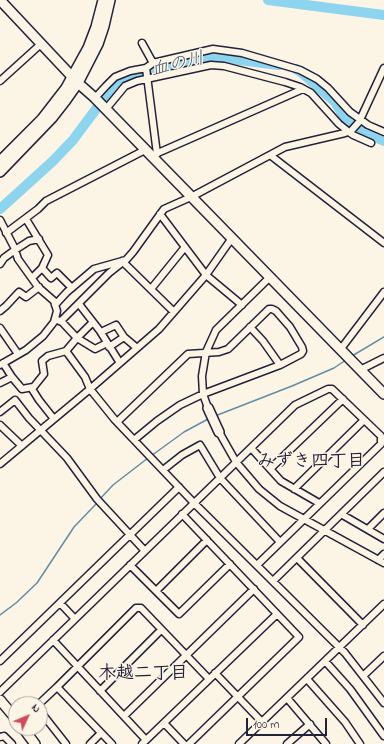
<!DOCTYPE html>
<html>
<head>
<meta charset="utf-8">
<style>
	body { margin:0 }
	#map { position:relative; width:384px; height:744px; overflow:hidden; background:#fcf5e5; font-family:"Indie Flower",sans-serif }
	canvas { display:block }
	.north { position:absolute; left:8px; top:696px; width:40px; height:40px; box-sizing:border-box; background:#fcf5e5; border:1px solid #a5a1a1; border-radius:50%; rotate:46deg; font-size:11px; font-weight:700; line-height:16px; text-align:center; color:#22223b }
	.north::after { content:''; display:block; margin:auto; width:14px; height:18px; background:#d1495b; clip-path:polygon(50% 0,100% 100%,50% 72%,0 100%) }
	.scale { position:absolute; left:246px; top:718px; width:81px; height:18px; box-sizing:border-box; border:2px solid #22223b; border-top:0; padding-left:5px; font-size:12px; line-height:14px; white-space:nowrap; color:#22223b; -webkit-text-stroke:3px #fcf5e5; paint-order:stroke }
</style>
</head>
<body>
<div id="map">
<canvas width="384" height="744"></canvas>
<div class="north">N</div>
<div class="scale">100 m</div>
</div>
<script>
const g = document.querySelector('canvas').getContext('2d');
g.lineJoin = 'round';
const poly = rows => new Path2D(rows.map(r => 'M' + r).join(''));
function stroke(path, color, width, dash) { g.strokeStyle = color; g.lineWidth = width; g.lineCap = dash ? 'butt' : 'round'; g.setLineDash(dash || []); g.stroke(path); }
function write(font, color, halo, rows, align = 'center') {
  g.font = font + ' "Indie Flower","Klee One",sans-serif'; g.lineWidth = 3; g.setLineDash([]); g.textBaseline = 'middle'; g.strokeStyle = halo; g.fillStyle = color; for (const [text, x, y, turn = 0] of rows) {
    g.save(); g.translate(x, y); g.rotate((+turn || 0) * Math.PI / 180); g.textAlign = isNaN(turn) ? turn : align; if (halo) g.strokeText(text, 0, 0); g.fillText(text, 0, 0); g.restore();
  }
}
stroke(poly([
	[352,356,384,337],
	[215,416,292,386,334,368,346,360],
	[151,456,184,432,210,418],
	[99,500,113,485,148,458],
	[0,615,16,603,37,583,74,527,97,503]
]), '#628da6', 1.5);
stroke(poly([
	[268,0,384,15],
	[296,69,302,73,335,102,348,123,360,130,384,141],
	[0,209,53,161,73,140,105,97,121,82,130,77,193,60,215,57,279,65]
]), '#8dd4ee', 10);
const street = poly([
	[142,43,153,63],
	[146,68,157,154],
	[0,81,42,43],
	[95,98,106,86,115,77,130,71,146,68,153,63,213,49,242,53,300,70,317,79,328,88,350,112,368,125,384,132],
	[106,109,125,86,137,81,211,65,224,66,285,82,300,87,311,93,339,124,349,132,353,135,371,143],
	[270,155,384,243],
	[151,156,303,89],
	[160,214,206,275,242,305],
	[26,219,48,255,42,268,32,278],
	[0,220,14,247,18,259,38,287,54,301,57,311,54,322,43,336,26,350,0,365],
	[6,233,38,209,46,201,145,150],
	[122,261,174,312],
	[0,264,4,258,15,250,29,241,39,239],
	[42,268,51,278,57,273,72,288],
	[151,289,185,247],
	[79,304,100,331,120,363],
	[55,305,67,292,94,269,126,260,133,252,164,209,191,197,285,147,345,133,351,131,359,122,384,68],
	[0,311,6,306,19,292,26,297,39,287],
	[61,321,109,273,123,262],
	[93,322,77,338,95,349,107,343],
	[250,327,263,341,280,365],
	[0,328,18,354],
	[101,332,116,325,124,337,137,348],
	[109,347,124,337],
	[340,350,384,292],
	[66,351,85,377,90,389,115,420,194,503,345,653,384,703],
	[360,370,384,358],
	[12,377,22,389,33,387],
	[0,383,12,377,3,363],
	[208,408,203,394,202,376,206,352,216,330,270,277],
	[0,412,15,400,29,418,67,458,97,499,145,551],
	[54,419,39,400,32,389,44,374,42,361,48,356,66,351,77,338,62,322,55,319],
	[117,422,188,354,219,352,228,349,269,309,272,309,276,311,290,327,302,347,303,351,301,354,280,365,203,394,180,405,157,421,134,440],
	[0,425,22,446],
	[219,432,236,462,259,489,280,506,384,563],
	[251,448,281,481,319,503],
	[0,464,90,389,159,329,206,275,232,238],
	[270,469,343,399],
	[163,470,182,455,200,445,220,478,280,542],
	[294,489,364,420],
	[182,514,299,637,189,744],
	[341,514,384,539],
	[368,529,384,513],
	[297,558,363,625],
	[378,560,384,554],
	[130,565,179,614,230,564],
	[273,581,384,472],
	[156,591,207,540],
	[60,603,75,619],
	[53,640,146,740],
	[0,661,179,487],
	[325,661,350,689,384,736],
	[215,673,262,722],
	[363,676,384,656],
	[307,679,345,722,360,744],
	[100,691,161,630],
	[0,692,295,405,328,389,332,389,381,436,381,444,257,565],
	[287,698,326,744],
	[39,704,57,687],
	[40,711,66,744],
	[124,716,254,589],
	[164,723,184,744],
	[0,737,4,736,12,744],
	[90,744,101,733],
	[112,744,57,687,136,608,141,608,209,679],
	[142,744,277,614],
	[239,744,384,604],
	[287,744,310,724]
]);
const secondary = poly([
	[0,0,78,83,95,98,384,394],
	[0,161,42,119,66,88,88,48,96,27,103,0],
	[0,172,52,118,66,100,78,83,98,44,104,26,110,0],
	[208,408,219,432],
	[0,700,16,719],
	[23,728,35,744]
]);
stroke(street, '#22223b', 9);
stroke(secondary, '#22223b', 12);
stroke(street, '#fcf5e5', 6);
stroke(secondary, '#fcf5e5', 9);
write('italic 18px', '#425771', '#fcf5e5', [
	["血の川",178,66,-14]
]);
write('bold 18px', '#22223b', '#fcf5e5', [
	["みずき四丁目",311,463],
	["木越二丁目",143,675]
]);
</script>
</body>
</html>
